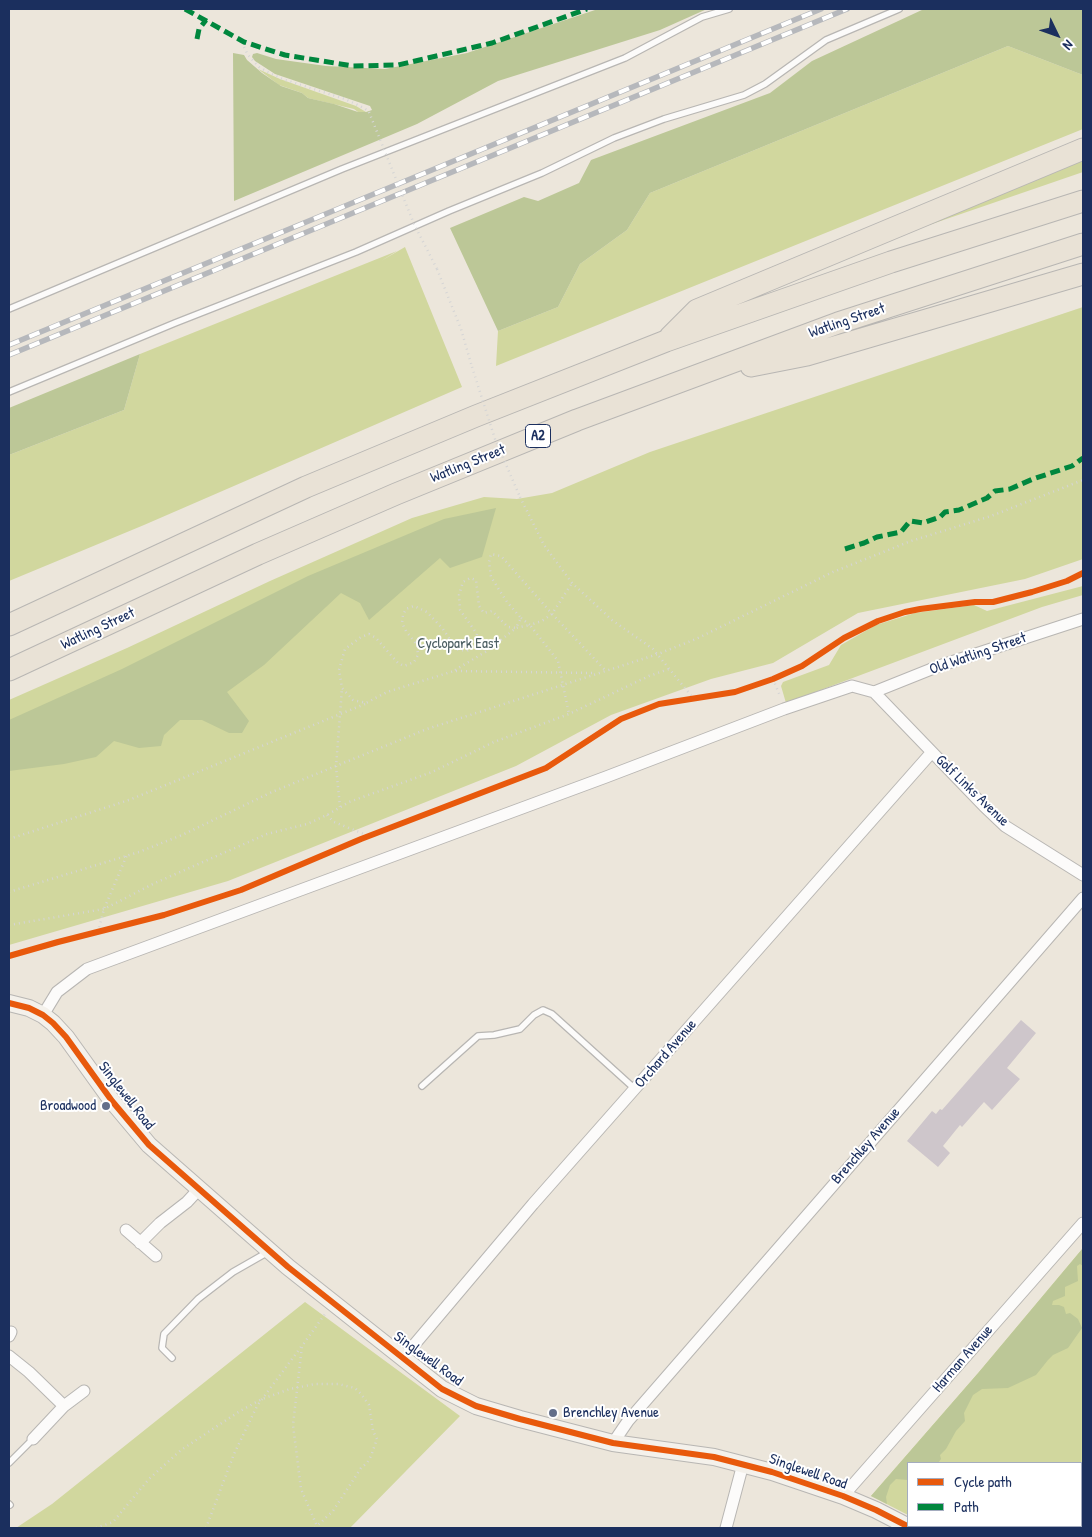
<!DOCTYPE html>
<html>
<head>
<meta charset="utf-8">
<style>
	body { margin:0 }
	#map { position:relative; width:1092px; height:1537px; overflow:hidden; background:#ece6db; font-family:"Patrick Hand",sans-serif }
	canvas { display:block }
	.frame { position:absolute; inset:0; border:10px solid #1b2f5e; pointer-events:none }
	.legend { position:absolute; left:907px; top:1462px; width:175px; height:65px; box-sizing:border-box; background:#fff; border:1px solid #a4acbf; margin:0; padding:6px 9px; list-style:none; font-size:15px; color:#1b2f5e }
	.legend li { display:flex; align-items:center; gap:10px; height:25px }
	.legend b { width:25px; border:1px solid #a4acbf }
	.north { position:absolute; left:1032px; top:10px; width:50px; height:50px; -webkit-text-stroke:4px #fff; paint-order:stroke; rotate:132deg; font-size:14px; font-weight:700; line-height:20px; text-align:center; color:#1b2f5e }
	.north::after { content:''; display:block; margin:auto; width:18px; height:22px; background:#1b2f5e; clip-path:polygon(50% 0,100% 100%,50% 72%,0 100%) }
</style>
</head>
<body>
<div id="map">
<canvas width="1092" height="1537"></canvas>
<div class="frame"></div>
<ul class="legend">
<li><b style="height:6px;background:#e8590c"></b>Cycle path</li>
<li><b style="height:6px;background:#00873e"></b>Path</li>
</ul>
<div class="north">N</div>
</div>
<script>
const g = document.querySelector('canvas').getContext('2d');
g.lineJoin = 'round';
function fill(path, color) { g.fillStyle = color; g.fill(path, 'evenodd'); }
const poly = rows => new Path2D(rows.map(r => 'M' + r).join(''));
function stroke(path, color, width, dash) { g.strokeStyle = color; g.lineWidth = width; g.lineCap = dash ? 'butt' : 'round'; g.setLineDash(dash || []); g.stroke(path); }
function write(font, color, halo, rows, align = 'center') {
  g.font = font + ' "Patrick Hand",sans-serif'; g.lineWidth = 4; g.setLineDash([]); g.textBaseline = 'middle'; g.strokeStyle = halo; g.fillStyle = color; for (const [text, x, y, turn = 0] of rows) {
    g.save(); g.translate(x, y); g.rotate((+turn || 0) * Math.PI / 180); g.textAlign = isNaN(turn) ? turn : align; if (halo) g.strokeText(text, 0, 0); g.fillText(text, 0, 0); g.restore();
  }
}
fill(poly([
	[1008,46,1083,75,1083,129,496,366,498,331,558,307,580,264,627,230,650,193],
	[258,69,280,79,356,106,366,112,358,112,354,109,308,98,302,93,279,85],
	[1083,155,1083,172,897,236],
	[405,247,462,387,144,525,9,581,9,455,124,410,140,354,397,251,381,261],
	[1083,307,1083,559,1025,579,858,613,773,663,711,679,611,715,516,766,228,881,9,945,9,700,127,648,270,581,412,518,484,497,517,499,552,493,650,452],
	[1083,586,1083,595,1042,607,786,703,781,686,783,682,829,665,841,645,876,625,915,613,974,605,987,611],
	[1083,1248,1083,1528,933,1528,928,1526,1081,1526,1081,1463,908,1463,908,1515,871,1496,979,1372],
	[305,1302,460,1416,350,1528,16,1528,52,1504]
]), '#d1d79e');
fill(poly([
	[598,9,707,9,660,30,498,81,417,124,234,201,233,53,244,55,247,60,262,73,281,86,302,93,308,98,334,104,358,112,366,112,372,110,370,106,275,74,255,61,252,57,253,54,257,53,276,59,326,66,385,69,467,53],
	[924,9,1083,9,1083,75,1008,46,650,193,627,230,580,264,558,307,498,331,450,228,524,197,538,201,579,183,591,160,770,93,812,61],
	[140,354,124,410,9,455,9,408],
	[496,508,482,557,450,568,440,558,369,620,360,603,341,593,264,665,227,692,249,721,242,733,229,733,202,720,180,720,164,735,161,746,139,748,114,741,96,757,64,764,9,771,9,720,122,669,308,576,444,519],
	[1083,1248,1083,1266,1080,1264,1077,1266,1078,1281,1065,1287,1065,1296,1053,1301,1052,1305,1059,1305,1064,1307,1066,1314,1070,1313,1078,1319,1082,1328,1068,1348,1053,1355,1048,1360,1036,1375,1008,1388,982,1389,973,1395,964,1413,965,1421,956,1431,946,1449,940,1455,941,1459,938,1463,908,1463,908,1480,896,1479,890,1485,886,1497,887,1504,871,1496,979,1372]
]), '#bcc797');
fill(poly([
	[1021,1020,1036,1033,1007,1068,1020,1079,992,1110,984,1102,962,1127,960,1125,943,1146,950,1153,938,1167,907,1141,932,1111,936,1114,940,1109,942,1110]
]), '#cec6cb');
const lane = poly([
	[9,309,342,169,625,58,702,17,729,9],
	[9,392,175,323,356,252,449,211,542,173,614,138,664,119,744,95,765,84,826,40,899,9],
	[422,1086,478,1036,494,1035,520,1029,534,1015,543,1010,552,1014,635,1089],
	[172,1358,162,1348,164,1334,198,1299,233,1272,268,1252],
	[9,1463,33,1439],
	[9,1504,10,1505]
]);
const street = poly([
	[874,692,984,806,1005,826,1083,875],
	[874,692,939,666,1083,619],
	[43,1015,57,992,87,969,606,777,784,709,852,686,874,692],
	[126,1230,156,1256],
	[140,1243,160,1223,187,1202,199,1189],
	[9,1336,11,1332],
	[9,1356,29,1372,64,1406,33,1439],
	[403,1358,533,1204,932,752],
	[64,1406,84,1391],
	[613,1443,628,1421,1083,898],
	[843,1496,1083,1223],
	[726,1528,743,1464]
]);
const secondary = poly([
	[9,1003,29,1008,43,1015,53,1023,66,1037,112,1101,149,1145,288,1267,442,1389,476,1406,520,1419,613,1443,714,1457,772,1472,843,1496,876,1510,911,1528]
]);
const highway = poly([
	[670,337,697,310,1083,149],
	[751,366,807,355,1083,274],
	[9,625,306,487,476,416,666,341,891,262,1083,201],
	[9,670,258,554,396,494,577,420,838,323,1083,244]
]);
stroke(lane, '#b8b6b3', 8);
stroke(street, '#b8b6b3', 13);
stroke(secondary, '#b8b6b3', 18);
stroke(highway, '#b8b6b3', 23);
stroke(poly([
	[244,42,244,47,248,55,259,67,268,72,282,79,345,99,364,108,369,112],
	[437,269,461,329,472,367],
	[520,497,544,545,572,583,612,620,653,649,693,698],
	[521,618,530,625,542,621,552,614,572,583],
	[455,670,487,651,516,628,530,625,558,661,569,714],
	[592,673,454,671,387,692,366,703,353,700,342,688,339,670,345,649,361,637,369,634,376,638,398,663,404,666,414,662,418,655,417,645,406,631,402,623,403,615,406,609,414,606,427,612,443,629,456,649,467,651,476,643,477,634,460,610,459,595,463,582,470,578,476,580,479,606,484,613,492,611,508,627,516,628,521,618,507,602,491,577,489,562,491,554,501,556,554,616,605,670],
	[773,679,780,696],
	[340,807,336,767,342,688],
	[327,815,334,822,369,836],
	[9,839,129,800,365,704],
	[9,892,139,852,182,835,272,792,427,729,658,654,696,639,833,572,911,541,991,516,1083,480],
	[9,925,104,909,155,883,267,834,307,824,327,815,349,802,432,772,494,742,569,714,649,676,669,669],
	[98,932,104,909,127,855],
	[96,1528,113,1522,149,1479,181,1450,240,1411,262,1399,290,1389,315,1384,338,1384,355,1388,361,1394,369,1405,373,1431,377,1439,371,1456,367,1463,361,1468,333,1511,317,1526],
	[206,1528,234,1454,257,1406,301,1347],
	[315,1528,317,1526,301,1489,293,1425,302,1346,325,1314]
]), '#d5d5d5', 2.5, [1, 4]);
stroke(lane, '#fcfbfa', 5.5);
stroke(street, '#fcfbfa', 11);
stroke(secondary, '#f4f1eb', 16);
stroke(highway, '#e9e2d6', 21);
const rail = poly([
	[9,345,821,9],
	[9,355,847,9]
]);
stroke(rail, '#b6b8bc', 5.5);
stroke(rail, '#fff', 4, [11]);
stroke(poly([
	[369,112,414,224,437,269],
	[472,367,495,439,520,497]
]), '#d5d5d5', 2.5, [1, 4]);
stroke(poly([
	[185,9,244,42,285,55,353,66,398,65,492,43,587,9],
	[197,39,199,29,206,20],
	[845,549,864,543,877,537,901,532,910,521,923,523,940,517,945,512,959,510,987,498,995,491,1010,489,1033,479,1072,466,1083,458]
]), '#00873e', 5, [10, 5]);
stroke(poly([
	[9,956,58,942,164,915,241,890,361,839,546,768,621,719,659,704,735,692,773,679,802,666,844,638,878,621,905,612,920,609,975,602,993,602,1032,592,1067,581,1083,573],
	[9,1003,29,1008,43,1015,53,1023,66,1037,112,1101,149,1145,288,1267,442,1389,476,1406,520,1419,613,1443,714,1457,772,1472,843,1496,876,1510,911,1528]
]), '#e8590c', 6);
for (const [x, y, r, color] of [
	[106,1106,5,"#646f8a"],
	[553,1413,5,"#646f8a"]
]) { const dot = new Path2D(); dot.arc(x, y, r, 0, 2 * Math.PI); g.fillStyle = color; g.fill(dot); stroke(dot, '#fff', 2); }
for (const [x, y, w] of [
	[538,436,25]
]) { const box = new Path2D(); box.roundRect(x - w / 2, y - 11.5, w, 23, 4); g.fillStyle = '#fff'; g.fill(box); stroke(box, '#1b2f5e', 1); }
write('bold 14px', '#1b2f5e', null, [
	["A2",538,436]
]);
write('15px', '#1b2f5e', '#fff', [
	["Watling Street",847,321,-19],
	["Watling Street",468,464,-22],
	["Watling Street",98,629,-25],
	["Old Watling Street",978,654,-19],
	["Golf Links Avenue",972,791,44],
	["Orchard Avenue",666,1054,-49],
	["Singlewell Road",126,1096,52],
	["Brenchley Avenue",866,1146,-49],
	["Singlewell Road",428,1359,36],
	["Harman Avenue",963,1359,-49],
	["Singlewell Road",808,1472,19]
]);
write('15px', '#4b5e62', '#fff', [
	["Cyclopark East",458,644]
]);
write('15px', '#1b2f5e', '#fff', [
	["Broadwood",96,1106],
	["Brenchley Avenue",563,1413,"left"]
], 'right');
</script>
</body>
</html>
